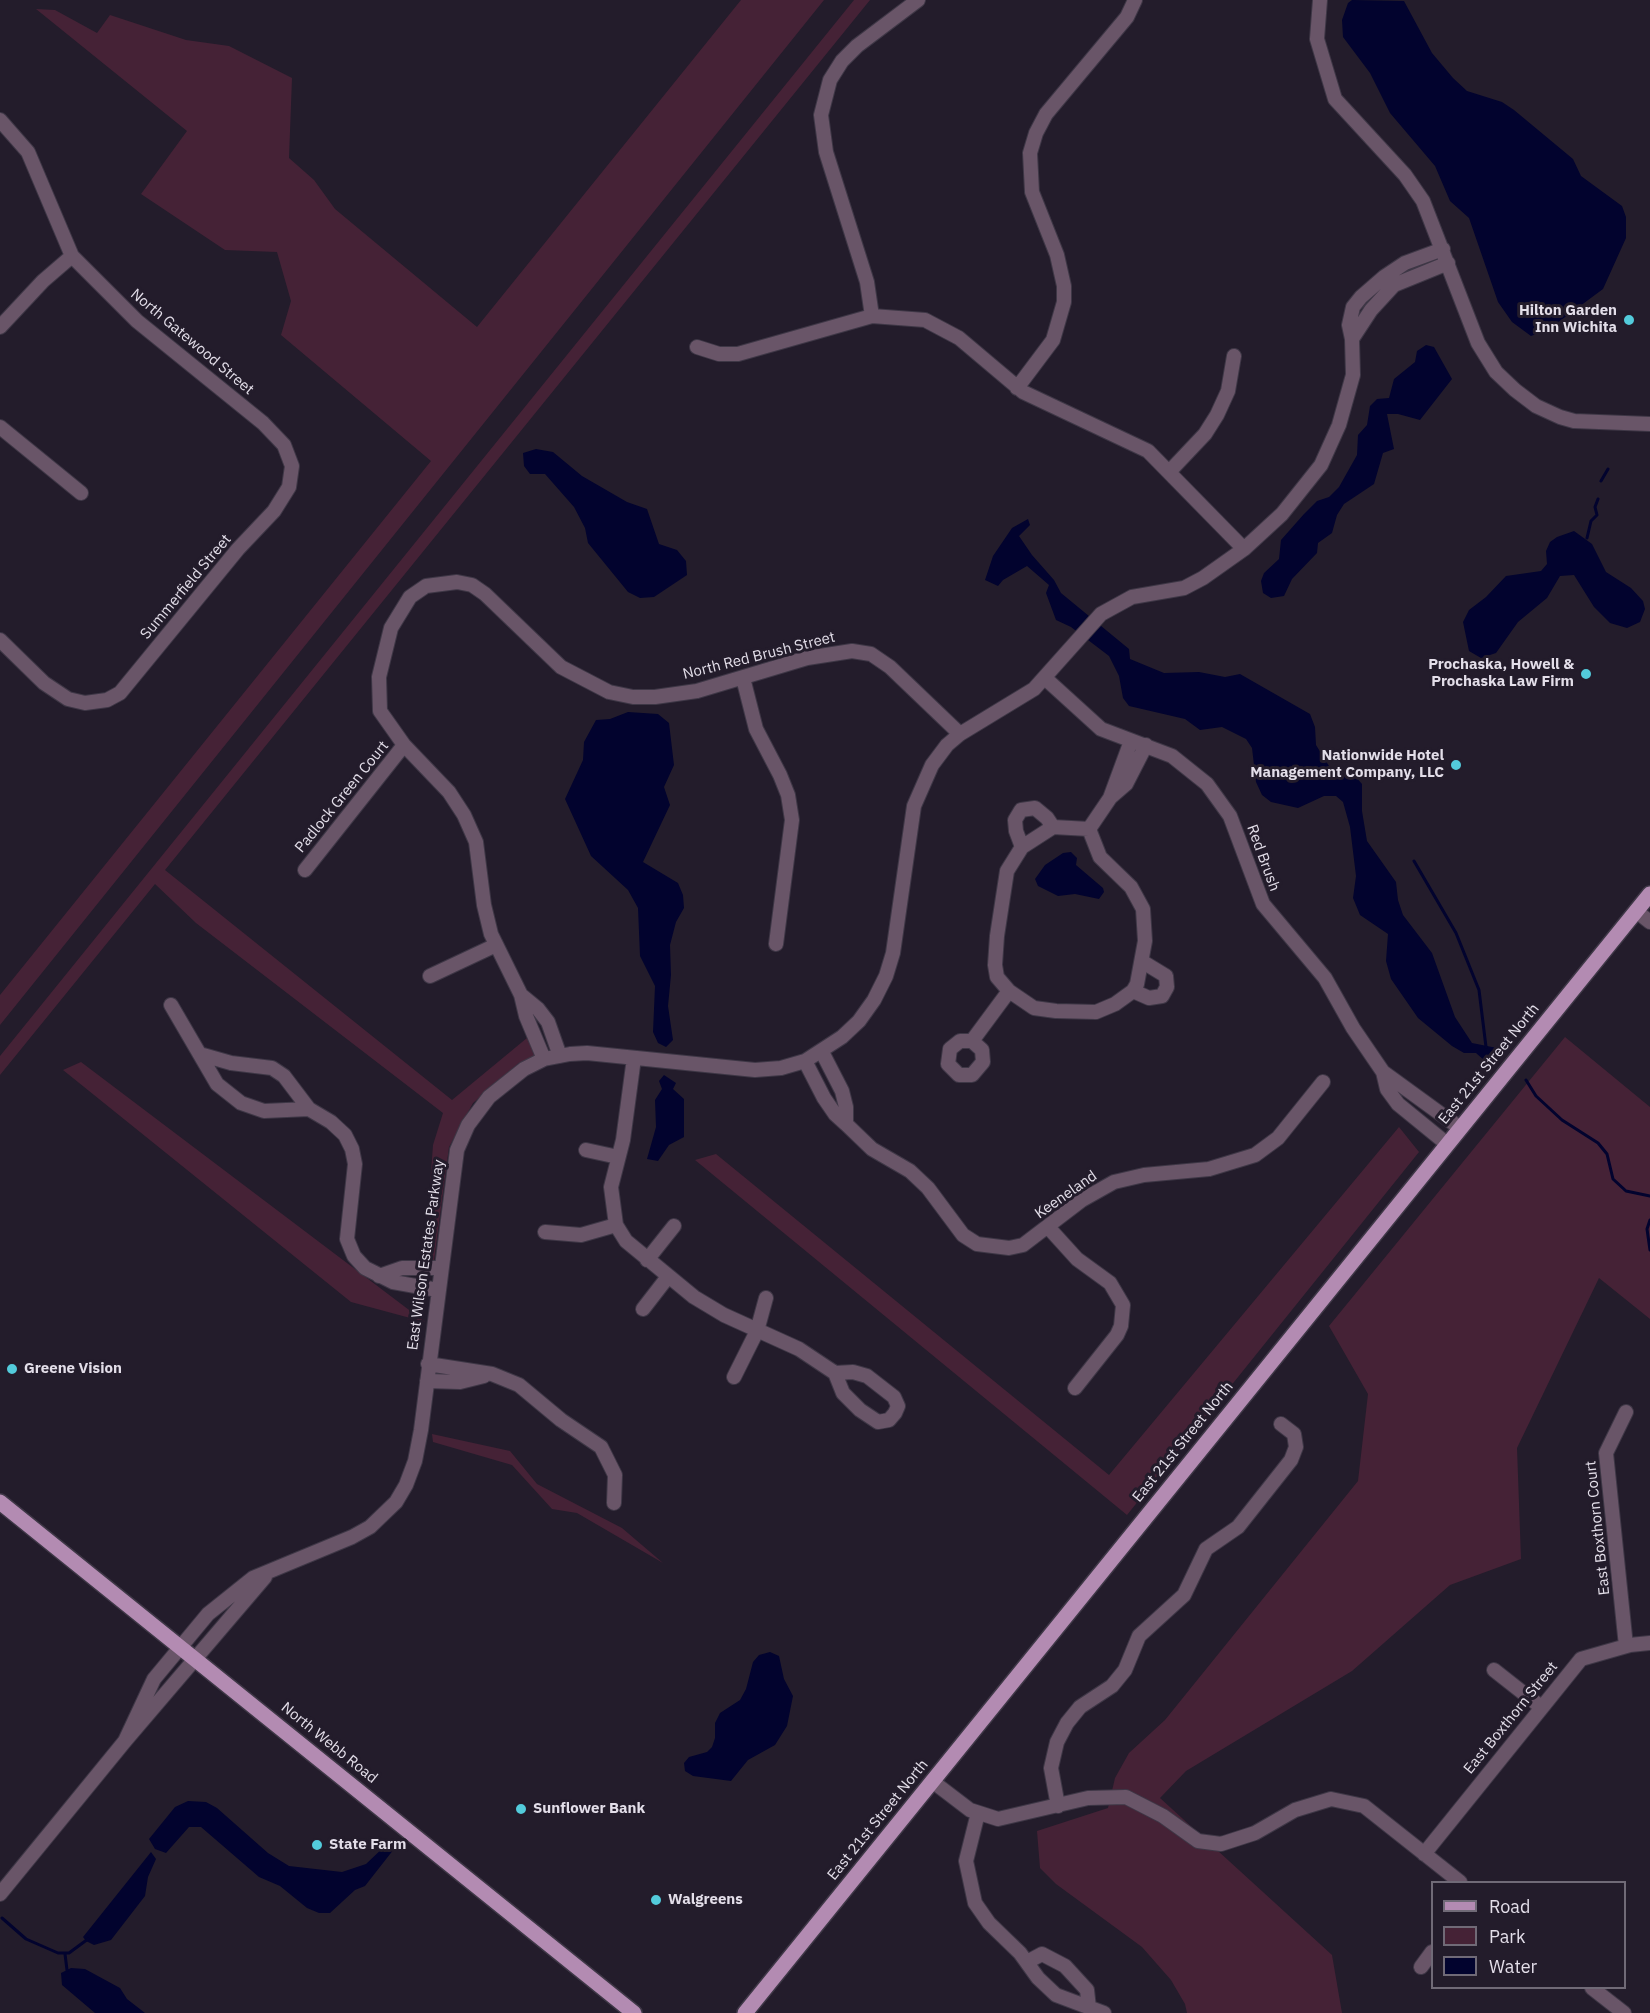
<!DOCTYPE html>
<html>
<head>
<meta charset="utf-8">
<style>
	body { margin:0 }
	#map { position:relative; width:1650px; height:2013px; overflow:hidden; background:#231c2b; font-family:"IBM Plex Sans",sans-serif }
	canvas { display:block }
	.legend { position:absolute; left:1431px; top:1881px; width:195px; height:108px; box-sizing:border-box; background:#231c2b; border:2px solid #706a77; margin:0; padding:8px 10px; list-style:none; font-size:18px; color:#e3dee9 }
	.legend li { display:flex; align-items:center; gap:12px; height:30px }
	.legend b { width:30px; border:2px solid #706a77 }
</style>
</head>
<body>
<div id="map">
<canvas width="1650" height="2013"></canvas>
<ul class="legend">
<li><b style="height:8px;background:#b38bb2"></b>Road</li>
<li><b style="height:16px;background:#452236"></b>Park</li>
<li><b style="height:16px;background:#02032e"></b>Water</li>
</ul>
</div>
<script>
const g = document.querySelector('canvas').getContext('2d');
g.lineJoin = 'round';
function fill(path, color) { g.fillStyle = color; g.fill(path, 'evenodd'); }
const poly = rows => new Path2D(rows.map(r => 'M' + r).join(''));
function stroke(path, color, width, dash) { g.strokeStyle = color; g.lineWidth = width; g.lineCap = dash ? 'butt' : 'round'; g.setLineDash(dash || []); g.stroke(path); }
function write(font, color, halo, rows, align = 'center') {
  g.font = font + ' "IBM Plex Sans",sans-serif'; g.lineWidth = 6; g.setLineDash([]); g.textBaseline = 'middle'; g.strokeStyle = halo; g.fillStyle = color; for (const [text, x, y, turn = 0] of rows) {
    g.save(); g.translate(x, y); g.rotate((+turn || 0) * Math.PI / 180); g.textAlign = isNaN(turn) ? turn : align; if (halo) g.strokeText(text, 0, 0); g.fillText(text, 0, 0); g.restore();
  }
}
fill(poly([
	[741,0,824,0,0,1025,0,995,431,461,281,335,291,301,277,252,225,250,141,194,187,131,36,9,55,10,97,33,110,15,186,40,229,46,292,78,289,158,314,180,335,209,477,327],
	[854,0,870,0,165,870,452,1100,533,1033,544,1059,519,1063,473,1103,449,1147,434,1261,424,1267,433,1145,443,1113,196,923,155,884,0,1075,0,1056],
	[1565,1037,1650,1107,1650,1319,1599,1278,1517,1448,1521,1559,1450,1585,1352,1671,1186,1771,1160,1798,1332,1955,1342,2013,1187,2013,1185,2004,1171,1980,1142,1947,1056,1884,1040,1868,1037,1831,1108,1808,1115,1778,1129,1753,1165,1720,1358,1481,1368,1394,1329,1326],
	[81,1062,425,1322,351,1302,63,1070],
	[1399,1127,1419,1152,1127,1515,695,1160,716,1154,1109,1475],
	[432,1434,510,1451,537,1484,622,1528,663,1563,577,1513,552,1509,512,1465,433,1442]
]), '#452236');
fill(poly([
	[1352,0,1404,1,1432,53,1453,78,1467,91,1502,102,1514,110,1573,159,1581,176,1622,206,1626,217,1626,238,1603,289,1549,329,1531,336,1512,322,1498,302,1469,218,1450,201,1435,166,1390,113,1370,73,1343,37,1342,20,1348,3],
	[1426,345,1434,347,1452,379,1420,420,1398,414,1387,414,1394,449,1383,453,1374,484,1344,504,1337,515,1332,533,1318,543,1317,553,1292,579,1284,596,1271,598,1263,593,1261,581,1264,573,1279,559,1281,540,1304,514,1317,501,1329,497,1339,487,1357,455,1358,435,1367,425,1370,406,1377,399,1389,398,1394,379,1415,362,1417,351],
	[536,449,553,452,582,476,627,502,647,509,659,544,677,550,686,561,687,575,654,597,640,598,628,592,588,543,585,528,574,507,545,474,530,474,524,466,523,453],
	[1028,519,1030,525,1019,536,1032,555,1054,580,1061,593,1129,649,1130,659,1164,673,1199,672,1225,677,1240,674,1310,714,1315,727,1316,745,1329,766,1337,772,1355,776,1362,784,1362,811,1367,841,1396,882,1398,900,1403,915,1432,953,1455,1017,1472,1043,1497,1048,1485,1061,1476,1053,1464,1053,1452,1046,1418,1018,1391,979,1386,961,1388,934,1360,915,1353,898,1356,876,1350,827,1343,802,1336,796,1324,796,1298,808,1271,802,1262,795,1256,782,1252,748,1246,739,1222,727,1200,730,1185,719,1129,706,1123,698,1119,676,1109,656,1071,627,1056,620,1046,593,1049,585,1027,566,1003,580,998,586,985,580,993,556,1012,528],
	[1574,531,1592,544,1606,572,1631,588,1643,601,1645,609,1640,622,1627,628,1610,623,1594,607,1574,575,1560,576,1547,598,1518,622,1496,653,1481,658,1469,651,1463,622,1469,610,1486,597,1506,576,1541,571,1547,564,1546,551,1550,542,1557,537],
	[628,712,658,714,669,723,674,765,664,787,670,805,643,862,678,883,683,895,684,908,676,922,670,945,671,975,668,1006,673,1040,666,1047,658,1043,653,1032,655,986,640,956,638,908,628,890,591,856,565,799,583,760,584,742,596,720,610,719],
	[1071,852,1077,858,1076,865,1103,888,1104,892,1099,899,1075,894,1058,896,1038,886,1035,879,1045,865,1063,853],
	[664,1075,676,1083,673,1089,684,1099,684,1137,669,1145,658,1161,647,1159,656,1127,655,1100,662,1089,659,1081],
	[770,1652,779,1656,784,1679,793,1696,787,1726,775,1745,748,1760,731,1781,693,1776,685,1771,684,1763,689,1757,707,1752,712,1747,715,1738,715,1723,720,1713,740,1700,746,1689,753,1662,759,1655],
	[188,1801,206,1802,217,1808,268,1853,289,1866,342,1872,366,1864,386,1845,394,1849,365,1886,355,1890,330,1913,319,1913,307,1908,280,1886,259,1877,201,1827,189,1827,166,1853,155,1849,149,1839,175,1807],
	[151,1852,156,1859,148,1877,145,1896,111,1940,94,1945,86,1941,83,1937],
	[71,1968,85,1969,120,1988,127,1999,145,2013,95,2013,62,1985,61,1973]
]), '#02032e');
stroke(poly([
	[1601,481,1608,469],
	[1587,538,1591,521,1597,515,1595,507,1598,499],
	[1414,861,1456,933,1479,990,1486,1047],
	[1526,1080,1536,1096,1562,1120,1598,1143,1607,1154,1613,1179,1626,1191,1650,1196],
	[1650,1220,1647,1229,1650,1250],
	[2,1918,26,1939,58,1953,69,1953,88,1939],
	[65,1954,67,1970]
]), '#02032e', 3);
const minor = poly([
	[1320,0,1317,39,1335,99,1405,175,1423,201,1478,343,1496,372,1515,390,1536,406,1560,417,1574,421,1650,424],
	[0,120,28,152,72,256,137,321,263,423,284,445,292,466,289,487,274,511,238,549,120,693,107,700,85,703,68,699,44,683,0,640],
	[872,316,867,282,826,152,821,115,830,80,842,61,857,46,918,0],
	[0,327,43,281,72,256],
	[1352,339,1371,310,1394,285,1448,263],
	[697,347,719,354,738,354,872,316,925,320,959,338,1023,392,1148,451,1244,549],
	[1017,388,1053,340,1064,302,1064,286,1057,255,1032,192,1030,153,1036,133,1046,114,1127,17,1135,0],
	[0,427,81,493],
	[1170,471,1205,434,1217,415,1228,391,1234,356],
	[743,678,756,729,780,775,788,795,792,820,776,944],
	[1046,679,1101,729,1172,756,1207,784,1230,816,1263,904,1325,978,1353,1028,1383,1072,1387,1089,1398,1104,1447,1144],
	[1111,797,1126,784,1146,745],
	[1089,829,1100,857,1131,887,1143,909,1145,941,1137,984,1133,991,1115,1004,1096,1012,1056,1011,1034,1008,1009,991,997,977,995,965,997,936,1007,871,1022,847,1053,827,1089,829,1110,798,1131,741],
	[1022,847,1016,831,1015,820,1021,810,1035,808,1047,818,1053,827],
	[305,870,404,745],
	[1636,911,1650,922],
	[430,976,496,945],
	[1133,991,1149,998,1162,996,1167,987,1166,976,1143,962],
	[521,995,491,934,484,905,476,842,464,815,449,792,404,745,380,711,379,677,391,628,410,597,426,586,457,582,472,585,485,594,561,667,609,692,633,697,655,697,697,691,807,658,852,651,871,654,890,667,960,734],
	[171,1005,217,1084,241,1103,264,1111,309,1109],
	[972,1041,982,1050,983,1062,972,1075,959,1075,948,1064,950,1049,960,1041,972,1041,1009,991],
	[203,1055,231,1063,272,1068,284,1076,309,1109,331,1122,345,1135,352,1149,355,1164,347,1239,354,1256,365,1268,393,1282,438,1290],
	[634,1058,623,1140,611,1187,616,1225,626,1241,694,1297,724,1315,799,1349,835,1373,843,1393,860,1410,878,1422,889,1420,895,1413,898,1406,894,1397,867,1376,853,1372,835,1373],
	[544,1059,526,1016,521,995,538,1009,548,1022,560,1056],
	[805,1061,824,1098,835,1114,846,1124,846,1107,842,1091,822,1052],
	[1383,1072,1460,1128],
	[846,1124,872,1149,910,1171,928,1188,963,1235,977,1244,1009,1248,1023,1245,1082,1200,1114,1182,1144,1175,1209,1169,1255,1155,1278,1138,1323,1082],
	[586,1150,618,1157],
	[1048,1227,1077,1259,1110,1283,1123,1305,1121,1326,1117,1335,1075,1388],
	[545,1232,581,1235,616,1225],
	[647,1260,674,1226],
	[379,1276,402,1268,441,1268],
	[643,1309,667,1278],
	[428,1364,492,1374,519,1385,561,1420,601,1447,615,1475,614,1503],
	[734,1377,757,1331,766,1298],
	[427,1381,460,1382,484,1376],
	[1626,1646,1606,1453,1626,1412],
	[1494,1670,1541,1707],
	[125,1741,154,1679,208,1614,253,1578,352,1537,370,1527,396,1502,406,1485,415,1461,421,1430,457,1150,468,1125,489,1097,524,1069,544,1059,570,1054,587,1053,755,1070,781,1068,805,1061,842,1037,859,1021,874,1000,886,976,893,953,914,806,932,765,947,745,960,734,1034,689,1101,614,1132,597,1184,588,1203,578,1244,549,1282,514,1321,465,1339,425,1353,375,1352,339,1349,325,1353,307,1361,297,1384,277,1405,263,1443,249],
	[932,1781,970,1810,998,1819,1088,1798,1126,1797,1163,1816,1198,1841,1221,1844,1255,1833,1295,1810,1331,1799,1364,1806,1460,1882],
	[1058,1806,1051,1768,1057,1742,1067,1723,1080,1707,1112,1686,1125,1670,1139,1636,1184,1595,1206,1549,1238,1527,1291,1460,1296,1447,1294,1434,1281,1424],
	[978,1813,966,1861,975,1903,989,1923,1020,1953,1038,1978,1056,1995,1104,2013],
	[1424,1854,1581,1659,1630,1645,1650,1643],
	[0,1894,125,1741,265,1577],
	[1027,1962,1042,1954,1065,1966,1087,1990,1089,2008],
	[1421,1967,1432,1952],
	[1592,1988,1624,2013]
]);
const major = poly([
	[0,1502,634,2013],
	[745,2013,1650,894]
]);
stroke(minor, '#3e3746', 16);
stroke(major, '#3e3746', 18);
stroke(minor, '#695568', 14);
stroke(major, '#b38bb2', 15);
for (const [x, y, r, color] of [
	[1629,320,6,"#53cbdb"],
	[1586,674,6,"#53cbdb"],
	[1456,765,6,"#53cbdb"],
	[12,1369,6,"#53cbdb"],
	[521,1809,6,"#53cbdb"],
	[317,1845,6,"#53cbdb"],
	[656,1900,6,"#53cbdb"]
]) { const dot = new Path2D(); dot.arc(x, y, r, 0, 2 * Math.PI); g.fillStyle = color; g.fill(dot); stroke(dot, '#231c2b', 2); }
write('bold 15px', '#e3dee9', '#231c2b', [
	["Hilton Garden",1617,311,"right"],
	["Inn Wichita",1617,328,"right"],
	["Prochaska, Howell &",1574,665,"right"],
	["Prochaska Law Firm",1574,682,"right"],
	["Nationwide Hotel",1444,756,"right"],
	["Management Company, LLC",1444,773,"right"],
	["Greene Vision",24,1369],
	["Sunflower Bank",533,1809],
	["State Farm",329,1845],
	["Walgreens",668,1900]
], 'left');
write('15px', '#e3dee9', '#231c2b', [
	["North Gatewood Street",192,342,40],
	["Summerfield Street",186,587,-50],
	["North Red Brush Street",759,656,-14],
	["Padlock Green Court",342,797,-51],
	["Red Brush",1263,858,70],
	["East 21st Street North",1489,1064,-51],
	["Keeneland",1066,1195,-35],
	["East Wilson Estates Parkway",426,1255,-82],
	["East 21st Street North",1183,1442,-51],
	["East Boxthorn Court",1598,1528,-96],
	["East Boxthorn Street",1511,1718,-51],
	["North Webb Road",329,1743,39],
	["East 21st Street North",878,1820,-51]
]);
</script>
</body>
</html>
